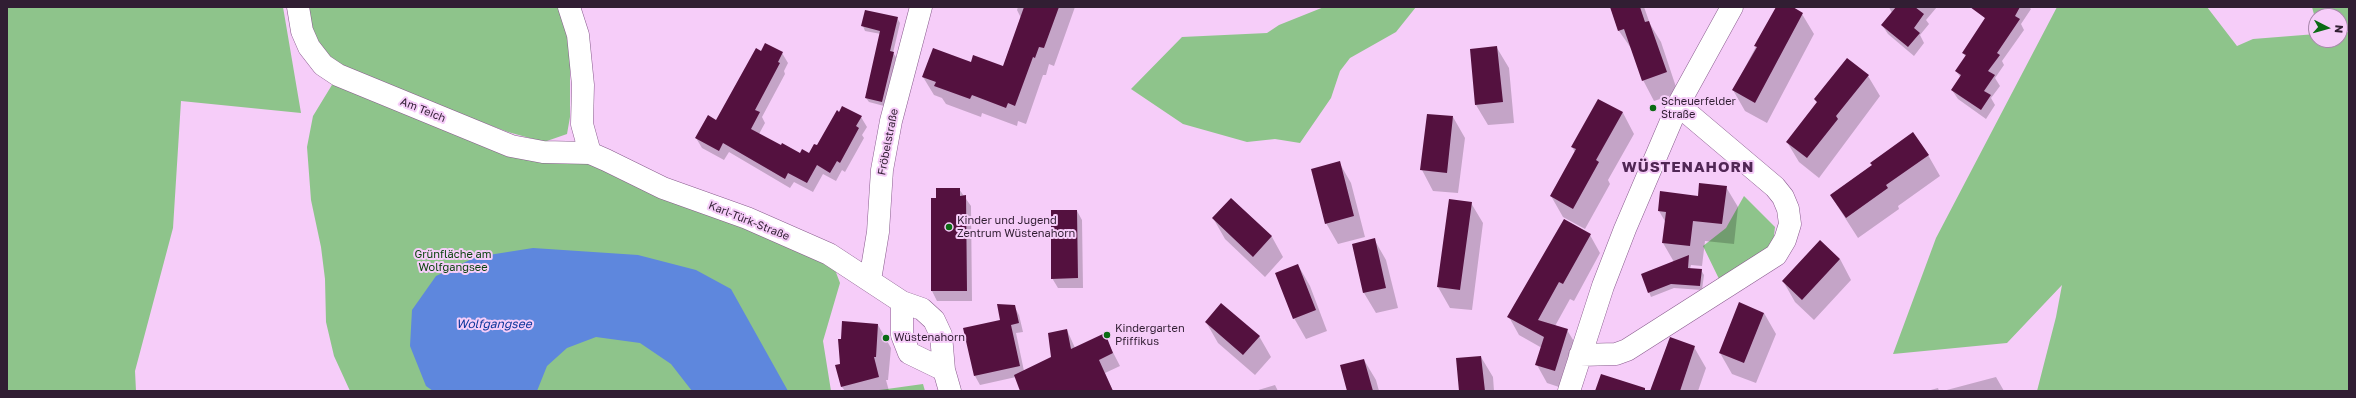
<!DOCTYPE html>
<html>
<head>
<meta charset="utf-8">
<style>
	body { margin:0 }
	#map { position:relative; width:2356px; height:398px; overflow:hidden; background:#f6cdf9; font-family:"Golos Text",sans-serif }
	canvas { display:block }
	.frame { position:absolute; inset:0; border:8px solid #311e33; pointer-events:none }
	.north { position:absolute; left:2308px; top:8px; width:40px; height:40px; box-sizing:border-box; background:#f6cdf9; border:1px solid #a787aa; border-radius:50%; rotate:96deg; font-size:11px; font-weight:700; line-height:16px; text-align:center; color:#311e33 }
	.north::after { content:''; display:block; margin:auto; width:14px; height:18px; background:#0b6a14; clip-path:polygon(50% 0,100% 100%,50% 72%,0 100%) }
</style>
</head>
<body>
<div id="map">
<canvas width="2356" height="398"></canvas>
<div class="frame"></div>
<div class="north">N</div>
</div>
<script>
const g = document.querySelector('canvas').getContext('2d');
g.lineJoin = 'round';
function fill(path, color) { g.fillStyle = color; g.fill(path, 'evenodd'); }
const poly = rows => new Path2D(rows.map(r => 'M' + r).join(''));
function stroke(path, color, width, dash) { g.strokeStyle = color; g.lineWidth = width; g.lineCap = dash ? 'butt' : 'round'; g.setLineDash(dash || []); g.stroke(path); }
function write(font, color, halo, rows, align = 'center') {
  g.font = font + ' "Golos Text",sans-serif'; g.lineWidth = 4; g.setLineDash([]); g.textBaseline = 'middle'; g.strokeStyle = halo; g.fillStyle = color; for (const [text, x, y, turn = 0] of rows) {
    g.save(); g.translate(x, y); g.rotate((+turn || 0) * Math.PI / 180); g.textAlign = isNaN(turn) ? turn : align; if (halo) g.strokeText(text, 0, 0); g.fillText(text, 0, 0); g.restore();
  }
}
fill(poly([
	[7,7,283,7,301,113,181,101,173,228,135,371,136,391,7,391],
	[304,7,562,7,570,55,570,117,567,134,544,142,508,132,351,73,333,59,315,41],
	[1324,7,1416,7,1396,32,1350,58,1340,71,1331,98,1300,143,1275,139,1247,142,1183,124,1131,89,1182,37,1267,33,1279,25],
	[2057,7,2207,7,2237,46,2253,39,2316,34,2316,40,2340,40,2340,33,2349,32,2349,391,2037,391,2056,317,2062,285,2007,343,1893,354,1936,238],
	[2312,7,2349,7,2349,31,2340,32,2340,16,2316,16,2316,22],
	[338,75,511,146,590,153,829,254,840,283,823,341,831,391,350,391,334,356,326,322,325,279,321,247,311,200,307,147,313,116],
	[1744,196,1775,227,1773,244,1720,281,1703,246,1726,228],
	[923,384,925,391,871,391,887,389]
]), '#8ec48b');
fill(poly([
	[533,248,638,255,696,270,731,289,788,391,692,391,671,364,640,343,596,337,567,348,547,366,537,391,433,391,426,386,410,346,412,310,436,276,476,257]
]), '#5e87dd');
fill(poly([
	[1018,7,1075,7,1054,66,1049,64,1046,75,1043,75,1026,124,1018,121,1017,126,982,113,981,117,946,104,942,98,934,95,923,77,972,63,1003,67,1021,18,1017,10],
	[1611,7,1644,7,1650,24,1661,42,1678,93,1654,101,1643,80,1633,51,1619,31],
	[1777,7,1791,7,1802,14,1814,34,1767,123,1745,111,1733,90],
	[1889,7,1937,7,1926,20,1929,24,1920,35,1924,43,1914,56,1888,34,1882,25,1892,13],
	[1990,7,2029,7,2031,9,2021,24,2024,30,2002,61,2004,65,1995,78,2000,86,1991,98,1995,105,1986,119,1958,99,1952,90,1961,78,1956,71,1966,57,1963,53,1986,19,1983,16],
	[897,18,900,23,893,53,896,57,884,106,869,102,866,98,881,34,865,31,863,26],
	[1497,48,1509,68,1514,123,1488,125,1476,105],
	[761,52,782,53,788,63,784,71,785,74,762,117,765,123,759,134,781,147,800,154,810,154,817,147,861,117,867,127,862,135,864,138,845,172,842,170,836,181,823,174,813,192,794,182,790,188,729,152,724,160,702,148,696,138,717,121],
	[1868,76,1880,96,1819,178,1799,162,1787,142,1818,103,1815,99],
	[1599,100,1623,113,1634,134,1608,180,1610,184,1585,229,1563,217,1551,196,1575,152,1572,147],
	[1453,117,1465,138,1458,193,1433,191,1422,170],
	[1928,155,1940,176,1898,206,1899,209,1858,238,1831,196],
	[1339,162,1351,183,1365,237,1338,244,1326,223],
	[1726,187,1738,207,1734,244,1705,241,1702,266,1691,265,1690,269,1701,270,1704,275,1702,290,1674,288,1651,297,1649,292,1674,262,1663,243,1666,223,1659,211],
	[959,189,971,206,972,301,937,301,932,291,932,199,937,199],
	[1231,199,1272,237,1283,257,1265,277,1225,239,1213,218],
	[1471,203,1483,223,1472,310,1450,308,1438,287],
	[1077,211,1082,220,1083,288,1058,288,1052,278],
	[1590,235,1600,253,1574,301,1570,299,1555,326,1567,330,1578,348,1565,389,1547,383,1537,365,1542,348,1519,335,1509,317],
	[1374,239,1386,260,1398,308,1376,313,1364,293,1353,245],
	[1840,259,1851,280,1814,320,1795,302,1783,281],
	[1298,265,1310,286,1327,331,1306,339,1294,318],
	[1014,306,1019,315,1023,332,1016,333,1024,371,1052,358,1067,330,1075,348,1104,335,1120,366,1105,373,1113,391,1021,391,1016,377,980,385,975,376,1001,321],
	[1764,313,1776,334,1756,383,1732,374,1720,353],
	[1206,322,1259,336,1271,357,1255,375,1218,343],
	[878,325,891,348,888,380,886,380,889,391,845,391,842,387],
	[1669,340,1694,347,1706,368,1698,391,1652,391],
	[1481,357,1493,377,1494,391,1460,391],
	[1364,360,1376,380,1379,391,1348,391],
	[1996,377,2004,391,1943,391],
	[1275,385,1278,391,1255,391],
	[1938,388,1939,391,1927,391]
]), '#0003');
fill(poly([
	[1024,7,1059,7,1044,48,1039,47,1035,58,1033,57,1015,106,1008,103,1006,108,972,95,970,99,934,86,936,82,922,77,933,48,971,62,973,55,1003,66],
	[1610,7,1640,7,1645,22,1649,21,1667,72,1642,81,1624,29,1618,31],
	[1776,7,1793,7,1803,13,1755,103,1732,90,1757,47,1754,46],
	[1896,7,1915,7,1924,14,1914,28,1920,33,1908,47,1881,25],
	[1970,7,2020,7,2015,16,2020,19,1997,53,2000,55,1988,71,1995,75,1984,91,1991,95,1981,110,1951,90,1961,75,1955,71,1966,55,1962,53,1985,18],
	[865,10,898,17,890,51,894,52,882,102,865,98,880,31,861,26],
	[765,43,783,52,778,62,780,63,755,110,760,112,751,129,781,145,782,143,800,153,802,149,809,153,814,144,817,145,837,110,839,112,842,106,862,116,856,126,859,128,840,163,837,161,830,173,817,165,807,183,788,173,785,179,723,143,719,151,695,138,708,115,716,120,756,48,761,51],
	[1497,46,1503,102,1475,105,1470,49],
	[1847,58,1869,75,1836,116,1838,119,1807,158,1786,142,1817,102,1814,99],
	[1598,99,1623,112,1596,160,1599,162,1573,209,1550,196,1576,149,1571,147],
	[1427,114,1453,116,1447,173,1420,170],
	[1913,132,1929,155,1886,185,1888,188,1846,218,1830,195,1872,165,1870,163],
	[1340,161,1354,216,1325,224,1311,169],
	[1699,183,1727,186,1722,224,1693,221,1690,246,1662,243,1666,212,1658,211,1660,191,1698,196],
	[936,188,960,188,960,196,966,195,967,291,931,291,931,198,936,198],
	[1231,198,1272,236,1253,257,1212,218],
	[1449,199,1472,202,1460,290,1437,287],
	[1051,210,1077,210,1078,278,1051,279],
	[1564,219,1591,234,1563,284,1559,282,1538,320,1568,329,1555,371,1535,365,1544,337,1507,317],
	[1375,238,1386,288,1363,293,1352,244],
	[1820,240,1840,259,1802,300,1782,281],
	[1689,255,1688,268,1702,269,1700,286,1671,284,1648,293,1641,274],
	[1298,264,1316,310,1293,319,1275,273],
	[1739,302,1764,313,1744,363,1719,353],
	[1221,303,1260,336,1243,355,1205,322],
	[997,304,1015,305,1019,323,1011,325,1020,366,974,376,963,328,1000,320],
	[842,321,878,324,876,357,874,357,879,377,841,387,835,365,840,364,838,339,841,339],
	[1067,329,1071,349,1105,333,1113,353,1099,360,1113,391,1020,391,1014,375,1051,357,1048,333],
	[1670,337,1695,346,1680,391,1650,391],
	[1481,356,1485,391,1459,391,1456,358],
	[1364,359,1373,391,1347,391,1340,365],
	[1601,374,1645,388,1645,391,1595,391]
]), '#54113f');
const minor = poly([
	[298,7,302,31,309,47,323,65,338,75,511,146,543,152,590,153,606,160,663,188,747,218,829,254,902,302,922,309,934,320,941,335,944,370,950,391],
	[569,7,578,35,583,85,582,124,590,153],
	[870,280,878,232,882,170,891,121,921,7],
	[902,302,902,335,909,353,944,370],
	[1580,355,1616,354,1627,350,1776,255,1785,240,1790,224,1788,209,1783,197,1775,187,1678,105],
	[1569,391,1603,286,1625,229,1678,105,1732,7]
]);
stroke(minor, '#885b8d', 23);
stroke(minor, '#fff', 22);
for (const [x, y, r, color] of [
	[1653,108,4,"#0b6a14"],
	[949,227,4,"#0b6a14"],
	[1107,335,4,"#0b6a14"],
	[886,338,4,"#0b6a14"]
]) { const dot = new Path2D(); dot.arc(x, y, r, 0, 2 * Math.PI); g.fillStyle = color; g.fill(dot); stroke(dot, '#f6cdf9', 1.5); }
write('11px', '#311e33', '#f6cdf9', [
	["Scheuerfelder",1661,102],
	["Straße",1661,115],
	["Kinder und Jugend",957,221],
	["Zentrum Wüstenahorn",957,234],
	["Kindergarten",1115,329],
	["Pfiffikus",1115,342],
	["Wüstenahorn",894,338]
], 'left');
write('11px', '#311e33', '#f6cdf9', [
	["Am Teich",423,110,22],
	["Fröbelstraße",888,142,-79],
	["Karl-Türk-Straße",749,221,22]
]);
write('11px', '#0c450f', '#f6cdf9', [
	["Grünfläche am",453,255],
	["Wolfgangsee",453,268]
]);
write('italic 12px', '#0f389c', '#f6cdf9', [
	["Wolfgangsee",494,324]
]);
g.letterSpacing = '1px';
write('bold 15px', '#512755', '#f6cdf9', [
	["WÜSTENAHORN",1688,167]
]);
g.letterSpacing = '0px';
</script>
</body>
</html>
